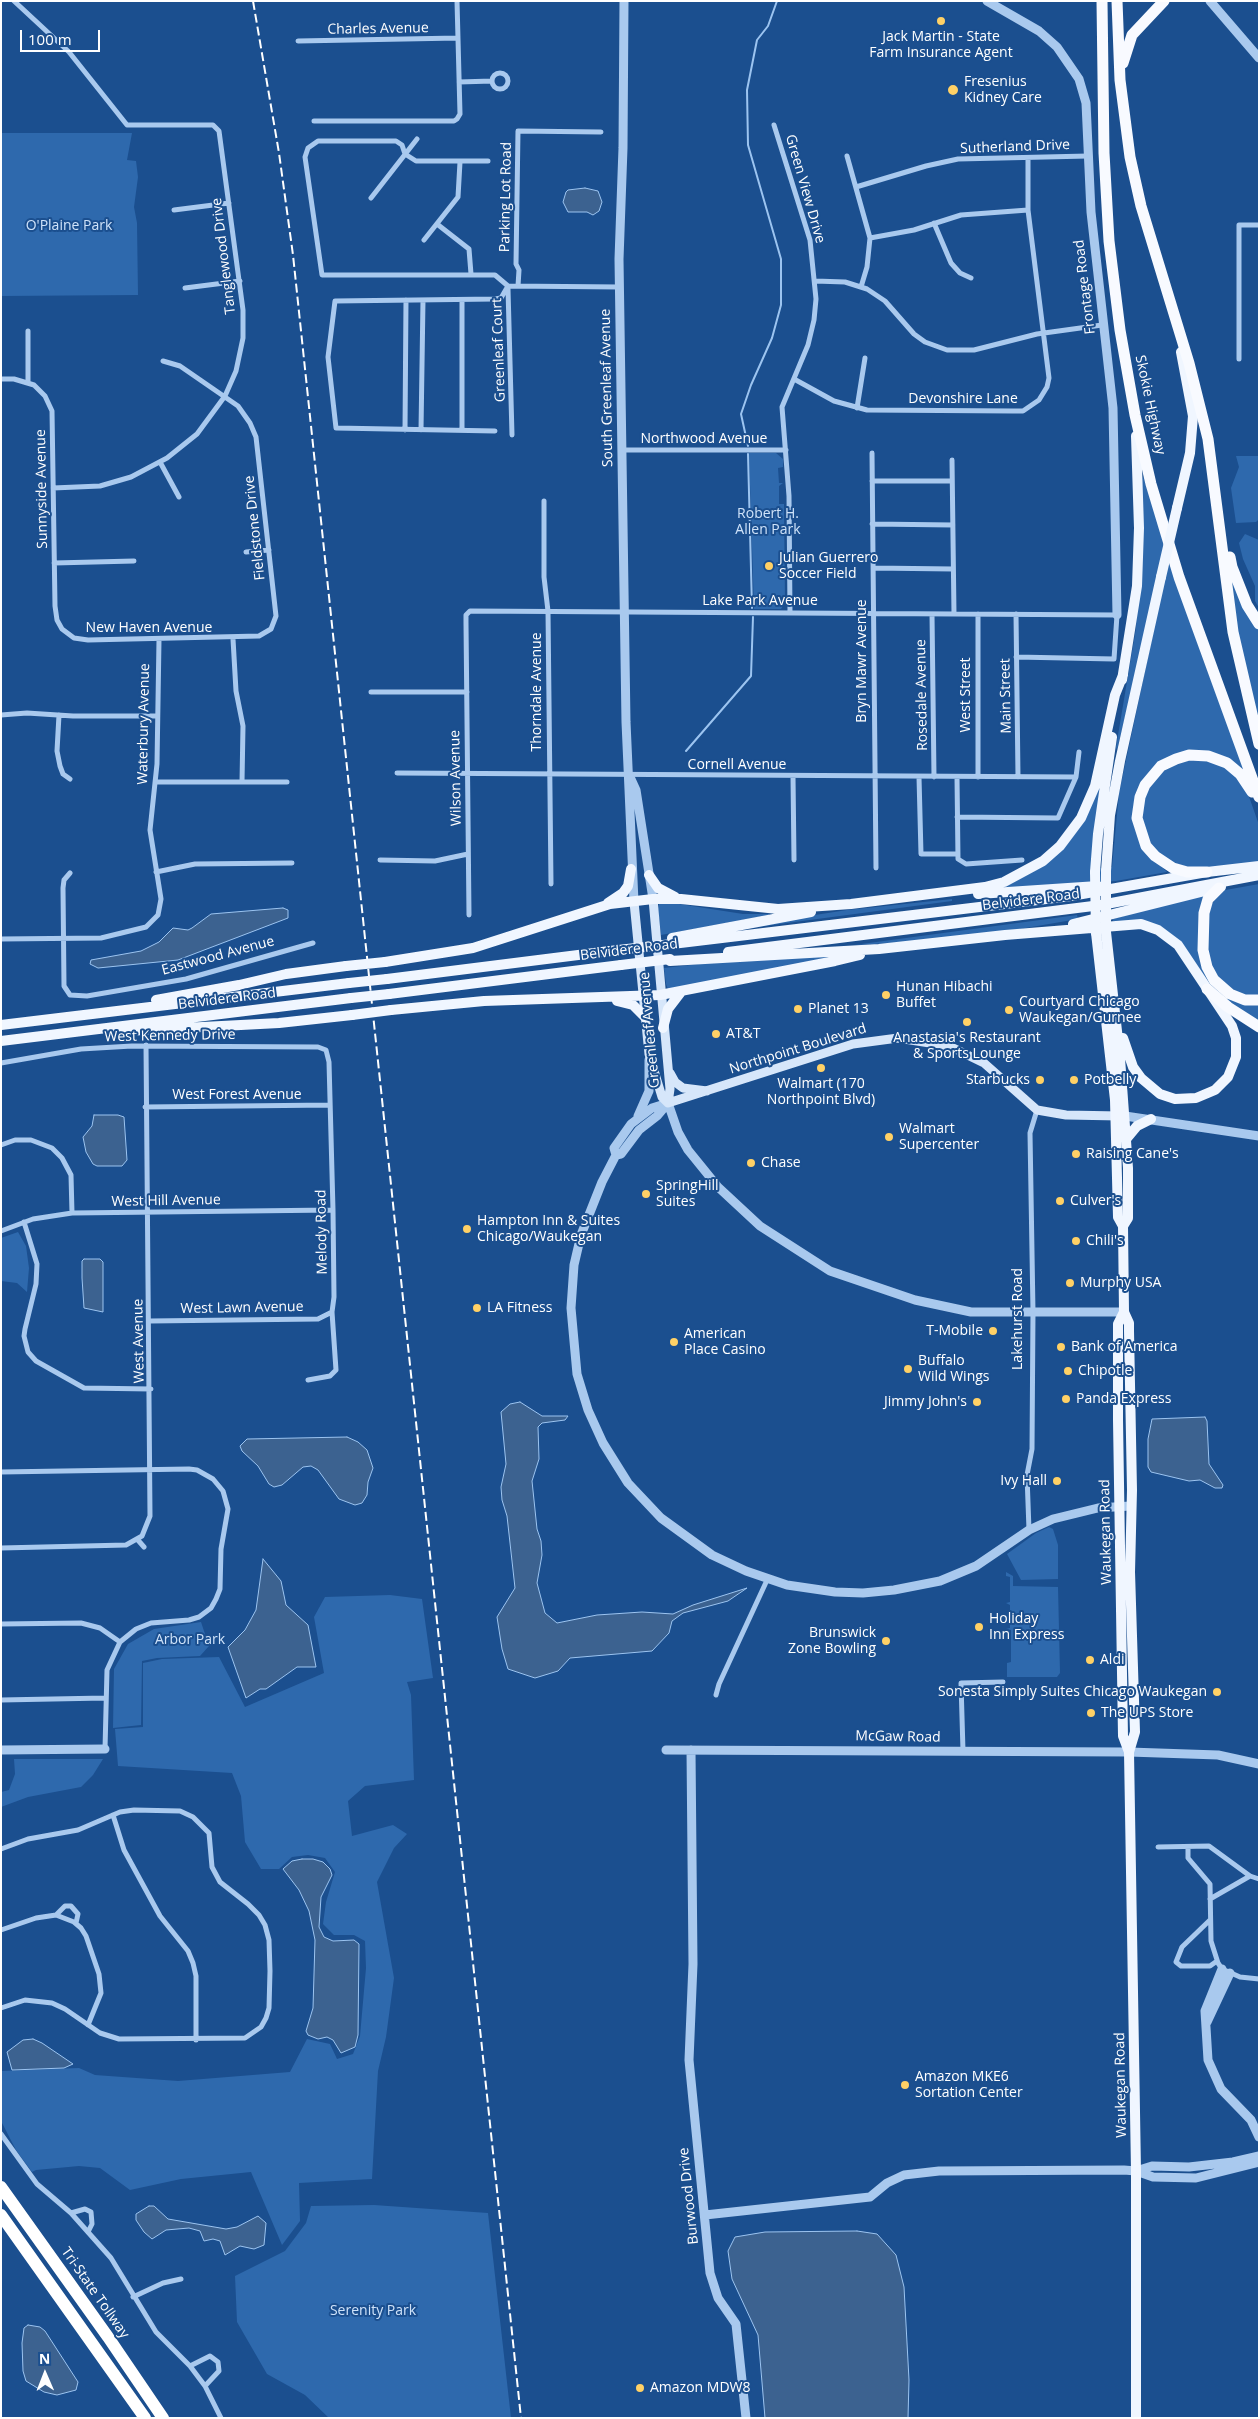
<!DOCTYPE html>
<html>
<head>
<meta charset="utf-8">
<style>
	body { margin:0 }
	#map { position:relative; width:1260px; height:2419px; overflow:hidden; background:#1b4f8f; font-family:"Open Sans",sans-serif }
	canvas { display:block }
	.frame { position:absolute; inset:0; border:2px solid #fff; pointer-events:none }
	.north { position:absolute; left:20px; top:2349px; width:50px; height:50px; -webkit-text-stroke:4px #1b4f8f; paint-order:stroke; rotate:359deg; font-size:14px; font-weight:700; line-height:20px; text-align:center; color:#fff }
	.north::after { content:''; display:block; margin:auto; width:18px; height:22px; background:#fff; clip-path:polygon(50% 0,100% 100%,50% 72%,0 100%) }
	.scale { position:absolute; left:20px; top:30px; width:80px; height:22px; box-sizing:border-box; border:2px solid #fff; border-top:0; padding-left:6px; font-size:15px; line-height:18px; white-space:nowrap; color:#fff; -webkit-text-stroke:4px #1b4f8f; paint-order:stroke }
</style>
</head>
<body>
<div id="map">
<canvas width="1260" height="2419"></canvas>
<div class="frame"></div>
<div class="north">N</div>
<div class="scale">100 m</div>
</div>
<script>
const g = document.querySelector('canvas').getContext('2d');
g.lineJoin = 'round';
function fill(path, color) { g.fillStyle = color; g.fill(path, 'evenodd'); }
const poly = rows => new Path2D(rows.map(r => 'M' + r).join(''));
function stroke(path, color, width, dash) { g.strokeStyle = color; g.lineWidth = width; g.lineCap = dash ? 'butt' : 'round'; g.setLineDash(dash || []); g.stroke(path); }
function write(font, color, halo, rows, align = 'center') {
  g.font = font + ' "Open Sans",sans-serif'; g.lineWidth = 4; g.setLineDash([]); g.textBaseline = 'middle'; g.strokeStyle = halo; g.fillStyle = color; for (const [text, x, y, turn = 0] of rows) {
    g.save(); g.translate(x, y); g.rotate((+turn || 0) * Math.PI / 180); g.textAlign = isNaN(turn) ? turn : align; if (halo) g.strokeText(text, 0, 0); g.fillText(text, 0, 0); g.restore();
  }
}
fill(poly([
	[1,133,132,133,127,160,136,161,138,177,134,207,137,223,138,295,1,296],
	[749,453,776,453,783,459,783,467,778,468,779,483,783,483,779,486,779,504,784,504,785,603,781,609,754,609],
	[1236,456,1259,456,1259,519,1256,522,1236,523,1231,488,1239,467],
	[1143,476,1201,654,1253,791,1238,769,1185,753,1136,794,1133,808,1134,826,1142,846,1167,872,1116,881,988,890,1064,845,1103,765,1091,869,1112,867,1119,793,1154,629,1153,601,1117,750,1116,747,1136,628,1141,485],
	[1245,534,1259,540,1259,608,1255,601,1255,586,1243,559,1239,543],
	[1228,562,1253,623,1259,630,1259,735,1244,675],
	[1199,757,1228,767,1246,788,1259,825,1259,868,1196,870,1165,860,1146,839,1140,804,1160,770],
	[1259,884,1259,997,1246,997,1221,983,1207,956,1207,912,1220,891],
	[1208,892,1202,907,1211,982,1259,1003,1259,1023,1216,994,1169,932,1113,921,1113,919],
	[952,899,952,901,735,930,770,922,847,910],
	[660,901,743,914,769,914,769,915,661,935,658,908],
	[1077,915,1078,919,1020,929,910,942,854,945],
	[844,955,669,992,666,984,664,968,708,963],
	[18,1232,26,1246,29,1268,27,1292,17,1283,1,1281,1,1238],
	[1049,1527,1053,1529,1058,1545,1058,1579,1021,1580,1007,1554,1036,1533],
	[1006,1572,1013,1576,1013,1586,1058,1587,1060,1673,1057,1677,1007,1677,1007,1663,1011,1662,1011,1630,1006,1629,1010,1628,1010,1605,1006,1603,1010,1602,1010,1577,1006,1576],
	[390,1595,422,1599,433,1678,407,1682,411,1695,414,1780,365,1786,348,1801,352,1836,393,1825,407,1834,394,1848,377,1882,394,1978,386,2037,378,2071,372,2179,299,2183,300,2221,282,2245,251,2172,181,2179,130,2190,100,2168,79,2166,36,2170,32,2172,16,2150,1,2121,1,2071,79,2068,95,2075,178,2081,290,2072,307,2039,330,2044,337,2059,353,2054,360,2036,366,1968,365,1941,354,1935,334,1935,323,1924,326,1902,335,1872,325,1858,308,1855,292,1857,279,1869,261,1869,245,1842,241,1796,232,1773,118,1766,115,1729,143,1727,143,1663,162,1659,219,1657,245,1707,324,1673,314,1617,325,1597],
	[201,1622,209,1646,200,1656,157,1658,142,1661,141,1725,113,1728,114,1669,128,1644,154,1629],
	[14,1759,103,1759,93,1775,81,1787,28,1797,1,1807,1,1792,9,1790,15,1774],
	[374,2205,488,2213,511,2418,329,2418,305,2395,267,2374,237,2322,235,2276,285,2251,306,2223,311,2206]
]), '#2e69ad');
const water = poly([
	[585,188,598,191,602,202,599,211,593,215,587,212,568,212,563,202,566,192,568,190,585,188],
	[283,908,288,910,288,918,178,960,98,968,90,964,91,960,141,951,159,942,173,928,188,930,192,928,211,914,283,908],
	[94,1115,118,1115,124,1117,127,1160,122,1166,97,1166,93,1164,86,1152,83,1137,92,1126,94,1115],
	[84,1259,100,1259,103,1262,103,1312,84,1308,82,1278,82,1261,84,1259],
	[520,1402,542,1416,568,1416,565,1420,542,1423,538,1427,539,1459,532,1481,537,1529,541,1541,542,1555,537,1583,545,1613,557,1623,597,1615,642,1612,673,1614,693,1605,747,1588,728,1601,683,1613,672,1621,669,1633,652,1651,570,1658,558,1671,535,1678,508,1669,502,1649,497,1617,515,1588,507,1516,502,1500,501,1487,506,1464,501,1412,510,1404,520,1402],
	[1205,1417,1207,1421,1209,1464,1223,1485,1222,1488,1215,1488,1200,1480,1189,1481,1151,1472,1148,1467,1148,1439,1152,1419,1205,1417],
	[347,1437,358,1442,367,1450,373,1468,368,1482,367,1495,362,1503,355,1505,339,1499,318,1470,311,1466,303,1467,282,1485,274,1487,269,1484,258,1466,242,1451,240,1446,247,1439,347,1437],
	[263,1559,281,1581,286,1605,308,1625,316,1667,297,1667,266,1689,260,1689,246,1698,228,1647,245,1630,256,1610,263,1559],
	[302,1859,313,1859,323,1862,330,1869,332,1875,321,1897,319,1927,324,1937,333,1941,354,1940,359,1944,358,2035,355,2047,341,2053,333,2040,327,2037,318,2039,308,2035,306,2031,313,2008,315,1940,309,1911,299,1890,283,1869,292,1861,302,1859],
	[33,2039,42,2043,73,2064,64,2068,12,2070,7,2052,23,2040,33,2039],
	[149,2206,154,2206,168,2219,226,2229,237,2227,258,2216,266,2223,264,2245,254,2249,240,2246,225,2255,220,2241,213,2239,204,2241,200,2231,189,2228,166,2230,152,2239,144,2232,136,2220,136,2214,149,2206],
	[857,2231,877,2234,896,2255,904,2287,909,2380,908,2418,765,2418,758,2335,732,2279,728,2251,735,2237,765,2232,857,2231],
	[28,2325,40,2327,45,2331,78,2382,76,2390,57,2395,44,2392,26,2381,23,2371,22,2343,24,2328,28,2325]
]);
fill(water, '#3c6290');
stroke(water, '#9cc4f0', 1);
stroke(poly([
	[748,446,741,414,751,385,772,338,781,305,781,259,748,145,747,90,757,40,768,26,777,1],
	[748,454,752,608],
	[686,751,751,676,753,617]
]), '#9cc4f0', 2);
stroke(poly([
	[14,1,69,52,127,125,213,125,219,131,243,310,243,338,236,371,225,396,197,434,167,458,131,477,100,486,53,488],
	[298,41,458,38],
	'492 81a8 8 0 1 1 16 0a8 8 0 1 1-16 0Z',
	[459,82,492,81],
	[314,121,454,121,457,119,460,114,457,1],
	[774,125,810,240,816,299,814,320,808,345,782,407,789,496,790,613],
	[847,156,870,238,867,267,861,287],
	[488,161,416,161,405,154,402,145,396,141,318,141,308,148,305,157,322,275,495,275,508,286],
	[856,187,926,166,958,159,1088,156],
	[371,198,417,139],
	[174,210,229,203],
	[934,223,951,263,960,273,971,278],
	[437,224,469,249,471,274],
	[870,238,914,230,961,215,1028,210],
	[424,240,458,197,460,162],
	[815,281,845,282,867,289,885,301,914,334,925,342,947,350,974,350,1037,334,1102,325],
	[508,286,620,287],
	[518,286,519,270,516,264,518,131,601,132],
	[185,288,240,281],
	[508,289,512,435],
	[28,331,28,382],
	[1239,359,1239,225,1259,225],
	[1,379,14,379,34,385,45,396,52,411,55,606,57,620,62,629,74,638,88,640,259,636,271,629,276,616,256,437,250,423,238,406,180,366,163,361],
	[794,379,834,401,867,410,1013,411,1023,411,1039,400,1047,387,1049,378,1028,210,1028,158],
	[857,408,865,358],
	[405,430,406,300],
	[421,430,423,300],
	[462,430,462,300],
	[495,431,336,428,328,357,335,301,495,299,501,298,508,286],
	[622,450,786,450],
	[872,453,876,868],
	[952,460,954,614],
	[160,462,179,497],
	[872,481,952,481],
	[544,501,544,577,548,611,551,884],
	[872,524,953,525],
	[246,552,269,550],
	[54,563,134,561],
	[873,568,953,569],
	[932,614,934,777],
	[1016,614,1018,777],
	[233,639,236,691,243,726,242,782],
	[371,692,467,692],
	[1,715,27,713,73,716,157,716],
	[59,715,57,751,60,766,63,774,70,779],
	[397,773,1076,777],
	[793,776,794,860],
	[919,777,921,854,957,854],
	[957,777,958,859,966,864,1022,860],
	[978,777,978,614],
	[156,782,287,782],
	[957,817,1058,818,1076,777,1079,752],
	[380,860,435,861,468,854],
	[156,872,195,864,292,863],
	[70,873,64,880,63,888,64,986,70,995,87,996,186,979,313,943],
	[469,915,466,623,466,615,470,611,1117,615,1114,659,1016,657],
	[1,939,101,938,146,927,158,915,161,899,150,830,157,764,159,640],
	[1,1063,81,1049,132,1046,318,1047,326,1050,329,1062,333,1210,334,1297,332,1312,336,1370,330,1376,308,1380],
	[145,1107,330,1105],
	[1,1145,15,1140,31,1140,52,1148,62,1158,71,1175,72,1213],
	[24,1222,37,1264,36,1284,25,1329,24,1336,28,1352,36,1361,84,1388,151,1389],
	[1,1231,33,1219,72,1213,333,1210],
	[150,1321,318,1319,332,1312],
	[1,1472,189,1469,197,1470,213,1479,223,1491,228,1509,221,1549,220,1589,216,1599,211,1608,199,1617,189,1620,151,1623,136,1629,120,1642,107,1670,105,1749],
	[1029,1530,1027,1475,1032,1449,1033,1312,1030,1133,1037,1110],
	[137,1539,144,1547],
	[1,1548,126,1545,142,1536,150,1516,146,1045],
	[1,1624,81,1623,100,1628,120,1642],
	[716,1695,719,1684,768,1578],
	[1,1700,105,1698],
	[963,1751,961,1683,1003,1682],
	[113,1815,124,1850,160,1916,188,1951,193,1963,196,1976,196,2040],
	[1158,1847,1209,1846,1250,1876,1259,1879],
	[1188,1847,1188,1858,1210,1884,1211,1941,1218,1963,1222,1969,1240,1977,1259,1979],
	[1,1849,28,1839,78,1830,120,1812,134,1810,180,1811,193,1817,209,1833,212,1867,220,1882,248,1904,259,1915,265,1925,269,1940,270,1971,269,2008,266,2018,261,2027,245,2038,119,2039,100,2033,65,2009,52,2003,25,2000,1,2008],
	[1210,1899,1250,1876],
	[56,1915,65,1906,71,1906,78,1914,76,1923],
	[1210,1920,1182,1947,1176,1962,1181,1966,1210,1966,1217,1961],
	[1,1930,36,1918,56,1915,74,1922,81,1928,86,1936,99,1974,101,1993,88,2025],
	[1,2134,37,2184,71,2213,111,2258,156,2332,190,2366,205,2386,221,2418],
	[71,2213,85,2209,91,2212,92,2224,88,2232],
	[133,2297,163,2283,181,2279],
	[190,2366,210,2356,218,2362,219,2371,205,2386]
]), '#a9c9ee', 5);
stroke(poly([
	[624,1,623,148,619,259,626,722,634,902],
	[987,1,1039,31,1057,47,1079,79,1086,103,1091,212,1113,408,1117,615],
	[1210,1,1259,58],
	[631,779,636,790,653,899],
	[668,1103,657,1116,639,1130,621,1154,616,1155,602,1182,581,1235,574,1265,571,1308,577,1374,588,1410,603,1443,628,1483,661,1518,712,1555,746,1571,787,1585,835,1592,863,1593,894,1590,940,1581,976,1566,1029,1530,1053,1519,1098,1508,1130,1506],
	[668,1103,678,1132,688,1150,718,1187,760,1226,830,1271,915,1300,971,1312,1124,1312],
	[638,1116,649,1091,649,1060],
	[1125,1116,1259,1136],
	[616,1155,614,1148,631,1124,652,1108,668,1103],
	[1,1750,105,1749],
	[666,1750,1129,1752,1218,1755,1259,1764],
	[691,1750,693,1964,689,2060,710,2273,718,2298,736,2324,746,2418],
	[1222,1969,1205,2011,1208,2060,1221,2089,1251,2120,1259,2137],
	[1207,2022,1230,1973],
	[1136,2171,1152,2166,1189,2167,1233,2162,1259,2156],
	[705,2215,870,2197,887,2183,904,2175,939,2171,1124,2170,1136,2171,1153,2177,1196,2178,1259,2162]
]), '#a9c9ee', 9);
stroke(poly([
	[653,899,670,1089,668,1103],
	[634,902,649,1054,662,1097,668,1103],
	[670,1073,675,1082,683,1088,707,1091],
	[668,1103,853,1044,898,1038,949,1046,984,1063,1037,1110,1066,1115,1120,1116]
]), '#d6e6fa', 9);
stroke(poly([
	[1177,508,1190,453,1193,416,1181,352],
	[1122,680,1137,586,1139,528,1136,436],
	[1106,871,1110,815,1120,761,1161,577],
	[1095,872,1098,834,1112,737],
	[649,875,658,888,675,897],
	[978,894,1098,886],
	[608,903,623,893,628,886,631,869],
	[1073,924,1221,887],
	[1106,932,1120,1058,1128,1168,1128,1218,1123,1226,1124,1312,1129,1323,1129,1331,1132,1490,1130,1572,1135,1732,1129,1752,1136,2171,1136,2418],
	[1096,933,1115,1100,1118,1217,1123,1226],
	[672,938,811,912],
	[672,944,1071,896,1207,872,1259,866],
	[728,952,1101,905,1259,875],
	[670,961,879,949,1005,935,1141,924,1158,930,1178,945,1232,1026,1236,1038,1236,1057,1228,1077,1215,1090,1196,1098,1175,1099,1160,1094,1141,1078,1133,1067,1123,1038],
	[385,962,473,948,610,904,653,899,681,899,778,909,851,904,985,887,1004,882,1043,861,1060,846,1081,818,1095,786,1115,695,1123,675],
	[387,979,618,950],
	[389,994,621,965],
	[156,1000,239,985,286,974,346,966],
	[617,1001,633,1005,646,1018],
	[391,1010,484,1001,660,995,835,961,860,955],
	[1,1025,349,983],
	[663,1028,668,1009,681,992],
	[126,1031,279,1023,352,1015],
	[1,1041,351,998],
	[1127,1138,1137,1126,1151,1119],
	[1124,1312,1118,1324,1118,1420,1123,1736,1129,1752]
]), '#f0f6ff', 10);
stroke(poly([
	[1102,1,1104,153,1109,241,1120,330,1135,415,1151,484,1179,577,1259,797],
	[1117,1,1120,80,1130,157,1141,206,1189,363,1208,439,1233,632,1259,744],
	[1123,63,1132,35,1164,1],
	[1230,557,1232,567,1247,605,1259,624],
	[1207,872,1187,872,1173,868,1155,856,1146,846,1137,818,1140,797,1145,785,1161,766,1176,759,1189,755,1208,756,1227,763,1240,774,1252,792],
	[1219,888,1208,899,1204,913,1203,950,1207,967,1214,980,1230,994,1245,1000,1259,1000],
	[1207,989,1228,1007,1259,1027]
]), '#f8faff', 11);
stroke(poly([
	[1,2187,108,2337,163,2418],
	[1,2215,145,2418]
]), '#fff', 12);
stroke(poly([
	[253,1,279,153,293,255,521,2418]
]), '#fff', 2, [9, 4]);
stroke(poly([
	[1161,577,1177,508],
	[1106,871,1106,932],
	[1095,872,1096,933],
	[618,950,672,944],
	[621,965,670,959],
	[346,966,385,962],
	[349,983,387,979],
	[351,998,389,994],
	[352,1015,391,1010]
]), '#f0f6ff', 10);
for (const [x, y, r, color] of [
	[941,21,5,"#ffd166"],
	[953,90,6,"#ffd166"],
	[769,566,5,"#ffd166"],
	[886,995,5,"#ffd166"],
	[798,1009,5,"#ffd166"],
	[1009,1010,5,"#ffd166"],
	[967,1022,5,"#ffd166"],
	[716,1034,5,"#ffd166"],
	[821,1068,5,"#ffd166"],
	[1040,1080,5,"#ffd166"],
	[1074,1080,5,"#ffd166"],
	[889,1137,5,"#ffd166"],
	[1076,1154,5,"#ffd166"],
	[751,1163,5,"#ffd166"],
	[646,1194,5,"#ffd166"],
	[1060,1201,5,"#ffd166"],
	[467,1229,5,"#ffd166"],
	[1076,1241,5,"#ffd166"],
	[1070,1283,5,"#ffd166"],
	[477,1308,5,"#ffd166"],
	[993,1331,5,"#ffd166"],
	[674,1342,5,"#ffd166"],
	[1061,1347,5,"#ffd166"],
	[908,1369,5,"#ffd166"],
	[1068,1371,5,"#ffd166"],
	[1066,1399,5,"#ffd166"],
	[977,1402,5,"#ffd166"],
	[1057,1481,5,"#ffd166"],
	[979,1627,5,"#ffd166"],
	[886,1641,5,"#ffd166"],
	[1090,1660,5,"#ffd166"],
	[1217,1692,5,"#ffd166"],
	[1091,1713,5,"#ffd166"],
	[905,2085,5,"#ffd166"],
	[640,2388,5,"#ffd166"]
]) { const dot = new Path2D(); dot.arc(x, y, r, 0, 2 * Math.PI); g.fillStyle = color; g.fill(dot); stroke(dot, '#1b4f8f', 2); }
write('14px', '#fff', '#1b4f8f', [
	["Charles Avenue",378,29,-1],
	["Sutherland Drive",1015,147,-2],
	["Green View Drive",805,189,74],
	["Parking Lot Road",506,197,-89],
	["Tanglewood Drive",224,256,-97],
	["Frontage Road",1085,287,-97],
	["Greenleaf Court",499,350,-92],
	["South Greenleaf Avenue",607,388,-91],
	["Devonshire Lane",963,399],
	["Skokie Highway",1150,405,78],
	["Northwood Avenue",704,439],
	["Sunnyside Avenue",42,489,-91],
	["Fieldstone Drive",255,528,-96],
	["Lake Park Avenue",760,601],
	["New Haven Avenue",149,628],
	["Bryn Mawr Avenue",862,661,-90],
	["Thorndale Avenue",537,692,-90],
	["Rosedale Avenue",922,695,-91],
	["West Street",966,695,-90],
	["Main Street",1006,696,-91],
	["Waterbury Avenue",144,724,-89],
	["Cornell Avenue",737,765],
	["Wilson Avenue",456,778,-91],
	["Belvidere Road",1031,900,-7],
	["Belvidere Road",629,950,-7],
	["Eastwood Avenue",218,956,-15],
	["Belvidere Road",227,999,-7],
	["Greenleaf Avenue",650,1030,-95],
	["West Kennedy Drive",170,1036,-1],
	["Northpoint Boulevard",798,1049,-17],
	["West Forest Avenue",237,1095],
	["West Hill Avenue",166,1201,-1],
	["Melody Road",322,1232,-91],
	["West Lawn Avenue",242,1308,-1],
	["Lakehurst Road",1018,1319,-90],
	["West Avenue",139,1341,-91],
	["Waukegan Road",1106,1532,-91],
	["McGaw Road",898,1737,1],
	["Waukegan Road",1121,2085,-91],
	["Burwood Drive",689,2196,-96],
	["Tri-State Tollway",95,2293,55]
]);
write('14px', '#fff', '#1b4f8f', [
	["Jack Martin - State",941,37,"center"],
	["Farm Insurance Agent",941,53,"center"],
	["Fresenius",964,82],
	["Kidney Care",964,98],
	["Julian Guerrero",779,558],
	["Soccer Field",779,574],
	["Hunan Hibachi",896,987],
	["Buffet",896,1003],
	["Courtyard Chicago",1019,1002],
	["Waukegan/Gurnee",1019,1018],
	["Planet 13",808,1009],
	["AT&T",726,1034],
	["Anastasia's Restaurant",967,1038,"center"],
	["& Sports Lounge",967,1054,"center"],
	["Starbucks",1030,1080,"right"],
	["Potbelly",1084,1080],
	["Walmart (170",821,1084,"center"],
	["Northpoint Blvd)",821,1100,"center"],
	["Walmart",899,1129],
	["Supercenter",899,1145],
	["Raising Cane's",1086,1154],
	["Chase",761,1163],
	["SpringHill",656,1186],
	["Suites",656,1202],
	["Culver's",1070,1201],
	["Hampton Inn & Suites",477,1221],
	["Chicago/Waukegan",477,1237],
	["Chili's",1086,1241],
	["Murphy USA",1080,1283],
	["LA Fitness",487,1308],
	["T-Mobile",983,1331,"right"],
	["American",684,1334],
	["Place Casino",684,1350],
	["Bank of America",1071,1347],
	["Buffalo",918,1361],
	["Wild Wings",918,1377],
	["Chipotle",1078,1371],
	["Panda Express",1076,1399],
	["Jimmy John's",967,1402,"right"],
	["Ivy Hall",1047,1481,"right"],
	["Holiday",989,1619],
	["Inn Express",989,1635],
	["Brunswick",876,1633,"right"],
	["Zone Bowling",876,1649,"right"],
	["Aldi",1100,1660],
	["Sonesta Simply Suites Chicago Waukegan",1207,1692,"right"],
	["The UPS Store",1101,1713],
	["Amazon MKE6",915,2077],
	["Sortation Center",915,2093],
	["Amazon MDW8",650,2388]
], 'left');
write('14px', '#cfe3fa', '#1b4f8f', [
	["O'Plaine Park",69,226],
	["Robert H.",768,514],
	["Allen Park",768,530],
	["Arbor Park",190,1640],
	["Serenity Park",373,2311]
]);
</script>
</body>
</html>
